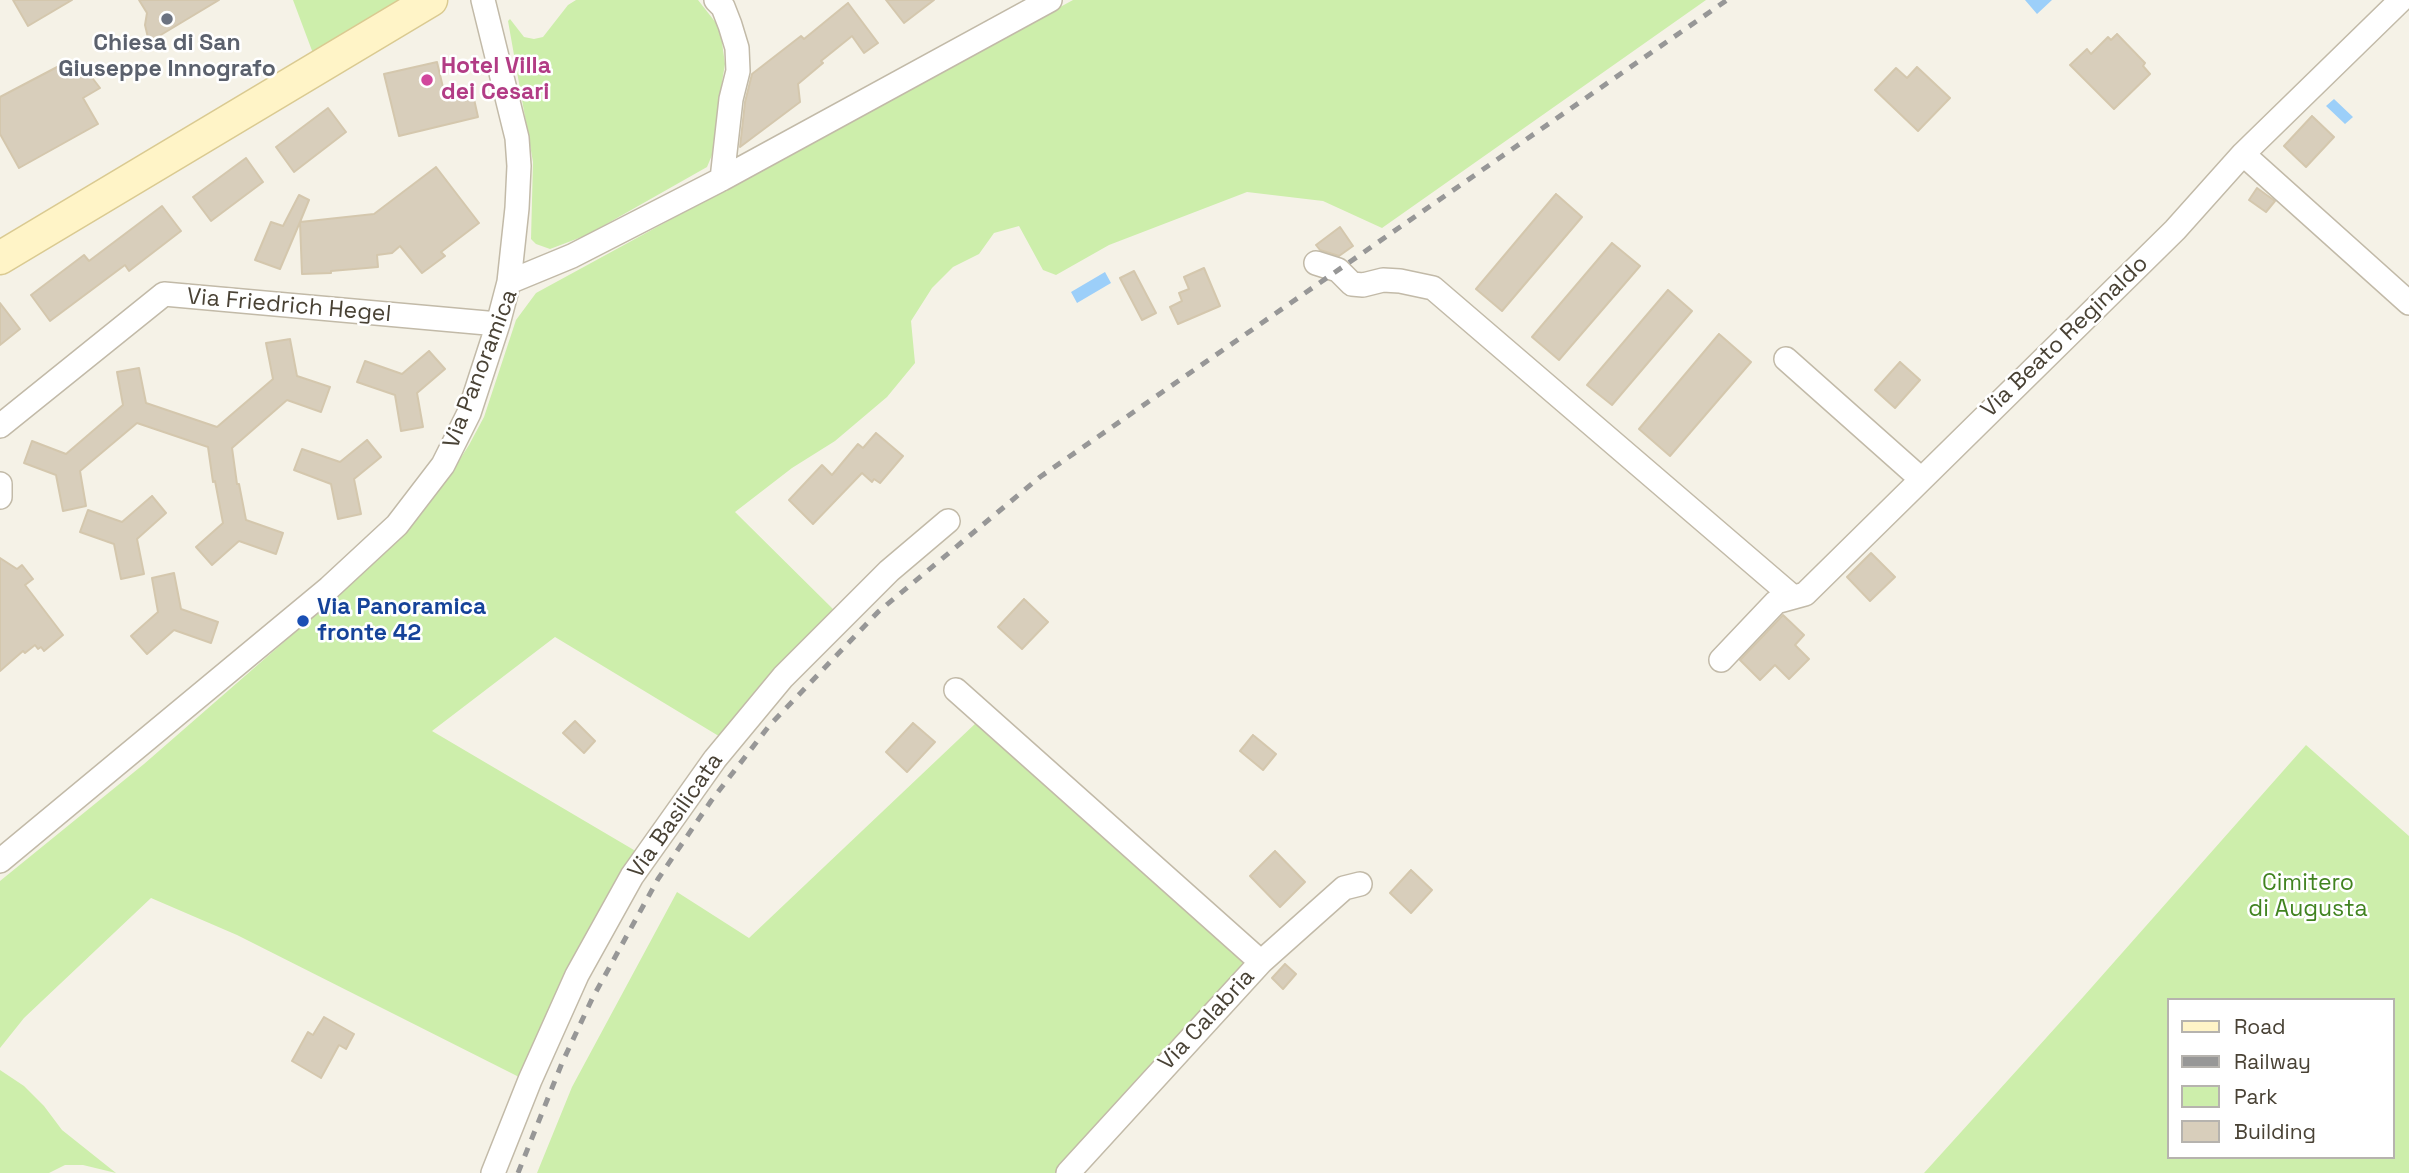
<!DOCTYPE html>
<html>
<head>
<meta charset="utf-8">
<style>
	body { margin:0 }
	#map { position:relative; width:2409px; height:1173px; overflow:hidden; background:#f5f2e7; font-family:"Space Grotesk",sans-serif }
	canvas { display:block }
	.legend { position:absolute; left:2167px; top:998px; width:228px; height:161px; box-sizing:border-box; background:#fff; border:2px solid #b6b3ae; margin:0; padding:9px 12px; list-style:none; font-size:21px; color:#494235 }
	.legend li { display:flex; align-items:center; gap:14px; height:35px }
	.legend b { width:35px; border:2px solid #b6b3ae }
</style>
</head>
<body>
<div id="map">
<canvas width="2409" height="1173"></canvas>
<ul class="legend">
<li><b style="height:9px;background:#fff4c7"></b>Road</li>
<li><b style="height:9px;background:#979797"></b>Railway</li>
<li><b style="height:19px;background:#cdeeab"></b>Park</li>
<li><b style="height:19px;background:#d8cebb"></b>Building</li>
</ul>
</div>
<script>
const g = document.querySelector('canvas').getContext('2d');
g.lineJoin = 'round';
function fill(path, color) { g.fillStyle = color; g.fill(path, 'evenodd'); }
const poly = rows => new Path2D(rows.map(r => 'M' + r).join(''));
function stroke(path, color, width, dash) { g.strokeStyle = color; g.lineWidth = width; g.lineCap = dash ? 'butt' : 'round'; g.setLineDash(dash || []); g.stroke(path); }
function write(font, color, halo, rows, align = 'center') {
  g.font = font + ' "Space Grotesk",sans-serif'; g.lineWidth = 5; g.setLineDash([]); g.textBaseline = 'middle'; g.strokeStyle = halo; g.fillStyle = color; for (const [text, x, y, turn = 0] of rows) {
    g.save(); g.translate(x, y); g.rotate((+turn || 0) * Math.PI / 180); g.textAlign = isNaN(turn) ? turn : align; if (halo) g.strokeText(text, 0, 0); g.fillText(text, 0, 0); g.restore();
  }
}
fill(poly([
	[293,0,404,0,314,56],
	[576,0,698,0,720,28,725,64,719,100,715,148,707,167,587,235,550,249,536,244,531,239,533,162,508,21,510,19,524,37,534,39,543,37,568,5],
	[1073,0,1706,0,1382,228,1323,201,1247,192,1109,245,1056,275,1043,270,1019,226,994,233,979,254,953,267,932,288,911,321,915,363,887,397,835,441,792,468,735,512,837,613,722,738,555,637,432,731,639,853,523,1079,237,935,151,898,24,1018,0,1048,0,881,144,764,331,601,394,544,419,517,446,481,469,445,484,417,516,320,536,293],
	[977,722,1246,962,1061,1173,537,1173,572,1087,677,892,749,938],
	[2306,745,2409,836,2409,1173,1924,1173,2084,996],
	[2169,1000,2393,1000,2393,1157,2169,1157],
	[0,1070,24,1086,44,1106,62,1130,116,1173,83,1165,65,1165,49,1173,0,1173]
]), '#cdeeab');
fill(poly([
	[2025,0,2052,0,2037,14],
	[2334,99,2353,117,2345,124,2326,106],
	[1105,272,1111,283,1077,303,1071,292]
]), '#9ccff9');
const building = poly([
	[13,0,72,0,28,26,13,0],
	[139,0,219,0,149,42,145,25,147,13,139,0],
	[886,0,934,0,904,23,886,0],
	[848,3,878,43,864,53,852,36,821,61,823,63,798,84,800,102,740,147,745,102,752,74,801,36,804,39,848,3],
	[2117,34,2145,63,2143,66,2150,74,2114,109,2070,65,2087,49,2091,54,2108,37,2111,40,2117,34],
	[437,62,445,96,472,90,478,117,399,136,384,74,437,62],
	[59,66,75,68,90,75,100,88,83,98,98,124,19,168,0,134,0,97,59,66],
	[1917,67,1950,98,1918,131,1875,90,1896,68,1907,78,1917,67],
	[328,108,346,132,294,172,276,147,328,108],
	[2312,116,2334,137,2306,167,2284,146,2312,116],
	[246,158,263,182,211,221,193,197,246,158],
	[436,167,479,223,441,252,445,256,422,273,400,246,392,253,377,255,378,267,331,271,331,273,302,274,300,222,280,269,255,260,271,222,283,226,299,195,309,200,300,222,374,214,436,167],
	[2257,188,2275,201,2266,212,2249,200,2257,188],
	[1556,194,1582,217,1502,311,1476,289,1556,194],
	[162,206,181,231,129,271,125,265,50,321,31,295,84,255,89,261,162,206],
	[1340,227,1353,246,1339,256,1320,250,1316,245,1340,227],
	[1612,243,1640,266,1559,360,1532,337,1612,243],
	[1204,268,1220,306,1178,324,1170,307,1182,301,1179,293,1189,289,1184,277,1204,268],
	[1134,271,1156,313,1142,320,1120,278,1134,271],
	[1668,290,1692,311,1612,405,1587,385,1668,290],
	[0,303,20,329,0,345,0,303],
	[1719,334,1751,362,1670,456,1639,429,1719,334],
	[290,339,297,376,330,387,321,412,287,400,232,448,237,484,239,484,246,520,283,533,276,554,239,541,212,565,196,547,223,523,215,481,213,482,208,447,137,423,80,471,86,506,63,511,56,475,24,463,32,441,66,454,123,405,117,372,139,368,146,403,217,427,273,379,266,343,290,339],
	[429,351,445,369,417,393,423,427,401,431,395,395,357,382,365,361,402,374,429,351],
	[1900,362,1920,380,1895,408,1875,390,1900,362],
	[876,433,903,456,880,483,874,479,872,482,862,473,813,524,789,500,822,465,832,475,858,444,863,448,876,433],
	[367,440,381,457,354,479,361,514,338,519,331,484,294,470,302,449,340,462,367,440],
	[152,496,166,513,137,539,144,574,121,579,114,544,80,532,88,510,122,522,152,496],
	[1871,553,1895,577,1870,601,1847,577,1871,553],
	[0,558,17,569,22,565,33,579,25,585,63,635,44,651,41,647,38,649,35,645,25,653,23,651,0,671,0,558],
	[174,573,181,609,218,622,211,643,174,630,147,654,131,636,158,612,152,578,174,573],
	[1024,599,1048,622,1022,649,998,627,1024,599],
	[1783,615,1804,635,1795,645,1809,659,1789,679,1775,665,1760,680,1740,660,1783,615],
	[575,721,595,741,584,753,563,733,575,721],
	[913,723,935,742,907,772,886,752,913,723],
	[1253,735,1276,754,1263,770,1240,751,1253,735],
	[1275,851,1305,882,1280,907,1250,876,1275,851],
	[1411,870,1432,890,1411,913,1390,893,1411,870],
	[1285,964,1296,974,1283,989,1272,978,1285,964],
	[324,1017,354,1034,346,1049,339,1045,321,1078,292,1061,308,1032,313,1035,324,1017]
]);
fill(building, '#d8cebb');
stroke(building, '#d4c7ad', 2);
const minor = poly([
	[716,0,723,7,730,25,737,48,738,71,731,99,722,179],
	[2243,154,2409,303],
	[1316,263,1338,270,1352,284,1363,285,1383,280,1400,281,1433,288,1793,597],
	[509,282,572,256,722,179,1050,0],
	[1786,359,1921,479],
	[0,426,164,294,498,324],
	[0,484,0,497],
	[1721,660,1776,602,1805,594,2175,230,2243,154,2401,0],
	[956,690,1261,962],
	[0,861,329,588,397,525,443,465,469,413,498,324,509,282,517,208,519,166,517,138,483,0],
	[493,1173,530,1080,577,975,632,876,715,759,783,677,889,571,948,521],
	[1068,1173,1261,962,1344,888,1360,884]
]);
const secondary = poly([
	[0,258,431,0]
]);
stroke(minor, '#c2baa8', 26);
stroke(secondary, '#daca91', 35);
stroke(minor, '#fff', 23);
stroke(secondary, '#fff4c7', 32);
stroke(poly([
	[518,1173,562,1063,592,999,658,879,711,801,769,726,878,612,1040,477,1727,0]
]), '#979797', 5, [9, 9]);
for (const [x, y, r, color] of [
	[167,19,7,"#6b7280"],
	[427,80,7,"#d1479c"],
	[303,621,7,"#1a4fb4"]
]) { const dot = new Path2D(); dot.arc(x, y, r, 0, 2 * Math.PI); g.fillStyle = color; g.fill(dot); stroke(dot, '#fff', 2.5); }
write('bold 23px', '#5b616d', '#fff', [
	["Chiesa di San",167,44],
	["Giuseppe Innografo",167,70]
]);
write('bold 23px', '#b23c85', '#fff', [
	["Hotel Villa",441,67],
	["dei Cesari",441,93]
], 'left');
write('23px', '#494235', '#fff', [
	["Via Friedrich Hegel",289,306,5],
	["Via Beato Reginaldo",2065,337,-44],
	["Via Panoramica",481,369,-69],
	["Via Basilicata",676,816,-55],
	["Via Calabria",1207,1020,-47]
]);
write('bold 23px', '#164399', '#fff', [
	["Via Panoramica",317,608],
	["fronte 42",317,634]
], 'left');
write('23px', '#418320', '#fff', [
	["Cimitero",2308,884],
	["di Augusta",2308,910]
]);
</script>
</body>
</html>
